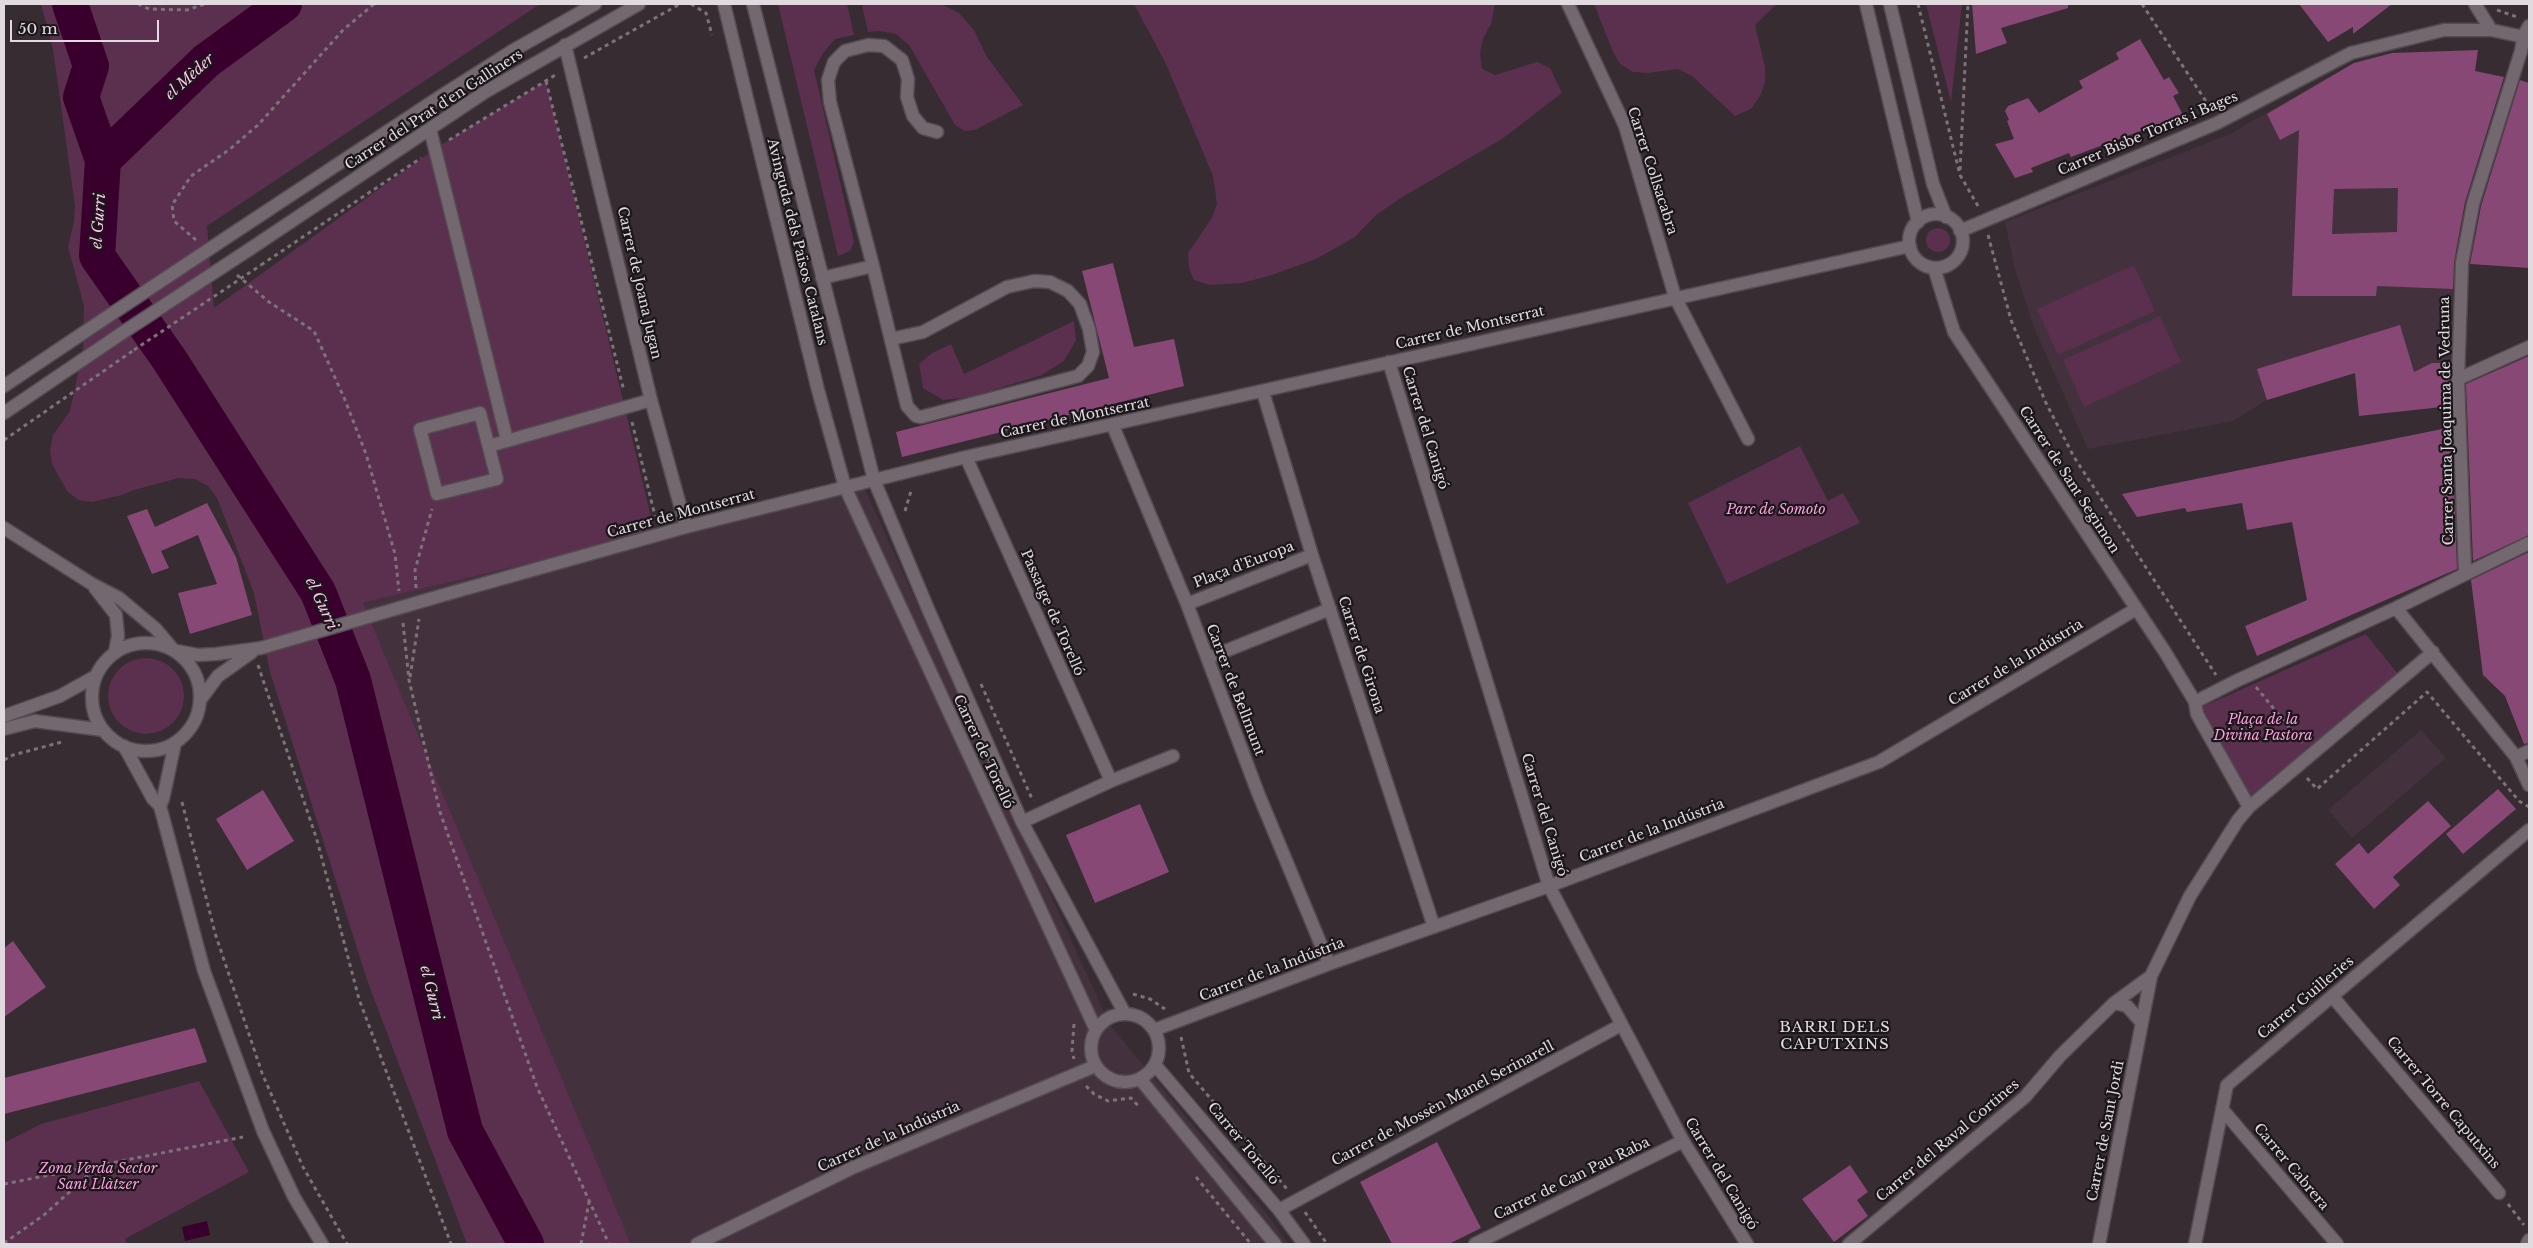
<!DOCTYPE html>
<html>
<head>
<meta charset="utf-8">
<style>
	body { margin:0 }
	#map { position:relative; width:2533px; height:1248px; overflow:hidden; background:#362c32; font-family:"Libre Baskerville",serif }
	canvas { display:block }
	.frame { position:absolute; inset:0; border:5px solid #e1dade; pointer-events:none }
	.scale { position:absolute; left:10px; top:20px; width:149px; height:22px; box-sizing:border-box; border:2px solid #e1dade; border-top:0; padding-left:6px; font-size:15px; line-height:18px; white-space:nowrap; color:#e1dade; -webkit-text-stroke:4px #1a1619; paint-order:stroke }
</style>
</head>
<body>
<div id="map">
<canvas width="2533" height="1248"></canvas>
<div class="frame"></div>
<div class="scale">50 m</div>
</div>
<script>
const g = document.querySelector('canvas').getContext('2d');
g.lineJoin = 'round';
function fill(path, color) { g.fillStyle = color; g.fill(path, 'evenodd'); }
const poly = rows => new Path2D(rows.map(r => 'M' + r).join(''));
function stroke(path, color, width, dash) { g.strokeStyle = color; g.lineWidth = width; g.lineCap = dash ? 'butt' : 'round'; g.setLineDash(dash || []); g.stroke(path); }
function write(font, color, halo, rows, align = 'center') {
  g.font = font + ' "Libre Baskerville",serif'; g.lineWidth = 4.5; g.setLineDash([]); g.textBaseline = 'middle'; g.strokeStyle = halo; g.fillStyle = color; for (const [text, x, y, turn = 0] of rows) {
    g.save(); g.translate(x, y); g.rotate((+turn || 0) * Math.PI / 180); g.textAlign = isNaN(turn) ? turn : align; if (halo) g.strokeText(text, 0, 0); g.fillText(text, 0, 0); g.restore();
  }
}
fill(poly([
	[2353,63,2353,111,2436,186,2435,246,2459,251,2453,289,2450,362,2432,363,2398,380,2391,362,2267,400,2233,421,2088,449,2033,325,2014,266,2005,222,2230,134],
	[862,483,1110,1025,1270,1218,1288,1244,631,1244,363,603],
	[2421,730,2446,758,2352,838,2328,810]
]), '#43323d');
fill(poly([
	[41,4,540,4,207,226,214,308,436,148,546,81,655,533,363,603,631,1244,467,1244,367,980,270,672,254,593,217,498,208,486,195,479,179,478,134,490,122,495,92,502,78,500,67,491,52,464,50,450,53,435,70,411,83,349,84,306,68,247,74,221,75,206,53,49],
	[778,4,847,4,854,35,835,39,823,53,814,70,854,242,850,251,838,256],
	[865,4,941,4,959,13,974,30,987,57,1023,105,975,130,965,131,955,125,909,45,896,34,879,31,868,32,862,6],
	[1134,4,1495,4,1491,24,1483,39,1480,53,1482,69,1495,75,1537,62,1550,68,1562,93,1502,139,1399,199,1375,216,1355,237,1316,259,1269,276,1242,283,1209,285,1194,280,1189,268,1188,253,1212,218,1217,204,1213,176,1166,64],
	[1594,4,1777,4,1755,25,1765,67,1765,82,1760,96,1751,109,1735,116,1692,76,1678,69,1648,73,1633,72,1620,64,1613,52],
	[1926,4,1962,4,1951,102],
	'1926 240a12 12 0 1 1 24 0a12 12 0 1 1-24 0Z',
	[2134,265,2155,311,2058,355,2037,309],
	[2160,316,2181,362,2084,407,2063,360],
	[1074,321,1076,340,1064,361,1042,375,971,397,943,400,923,388,919,364,932,353,951,344,964,374],
	[1800,446,1828,501,1843,493,1860,523,1727,584,1688,503],
	[2366,634,2398,674,2249,797,2202,707],
	'108 696a38 38 0 1 1 76 0a38 38 0 1 1-76 0Z',
	[199,1081,249,1172,125,1239,127,1244,4,1244,4,1143,41,1124]
]), '#5b2f4e');
fill(poly([
	[207,1221,210,1235,185,1241,182,1227]
]), '#3a002d');
stroke(poly([
	[70,4,91,66,81,97,103,160,97,256,169,359,318,592,353,680,465,1131,526,1244],
	[103,160,206,61,284,4]
]), '#3a002d', 36);
fill(poly([
	[1972,4,2068,4,2068,8,2001,28,2007,43,1976,54],
	[2299,4,2392,4,2353,34,2353,27,2328,42],
	[2140,39,2164,80,2169,77,2179,93,2173,96,2183,115,2071,157,2069,153,2031,168,2033,172,2015,178,1995,144,2014,139,2007,121,2009,120,2005,111,2008,106,2028,98,2039,113,2083,88,2079,81,2119,59,2116,53],
	[2478,50,2475,71,2504,77,2465,202,2454,262,2453,289,2377,286,2376,296,2292,296,2299,130,2280,140,2267,114,2354,63,2392,53],
	[2398,188,2397,232,2332,234,2334,189],
	[2520,80,2529,83,2529,268,2470,264,2481,206],
	[1113,263,1134,347,1174,339,1184,386,902,457,896,432,1109,378,1082,271],
	[2400,325,2414,372,2432,363,2450,363,2451,406,2359,416,2355,373,2267,400,2257,369],
	[2529,356,2529,535,2473,561,2466,384],
	[2452,427,2457,569,2257,656,2245,626,2307,600,2292,522,2247,530,2242,503,2187,512,2185,508,2137,517,2122,494],
	[207,503,236,557,252,615,190,634,178,593,217,584,198,535,161,551,169,568,152,574,127,516,147,509,155,527],
	[2529,552,2529,743,2524,744,2505,696,2483,675,2471,580],
	[2498,789,2516,809,2463,854,2446,834],
	[263,790,294,841,247,870,216,819],
	[2428,801,2451,826,2393,877,2400,885,2374,909,2335,864,2359,843,2368,854],
	[1140,804,1169,872,1095,903,1066,835],
	[13,941,46,987,4,1017,4,948],
	[195,1028,207,1062,4,1114,4,1078],
	[1437,1142,1481,1228,1449,1244,1392,1244,1360,1182],
	[1850,1165,1868,1192,1857,1200,1868,1216,1834,1242,1802,1199]
]), '#884875');
const minor = poly([
	[724,4,818,390,845,487,1096,1030],
	[753,4,874,480,928,609,1022,822,1125,1014],
	[1568,4,1625,126,1675,297,1748,439],
	[1866,4,1918,222],
	[1890,4,1933,184,1946,217],
	[2475,4,2491,30],
	[565,45,651,400,686,527],
	[430,129,507,440],
	'1909 241a27 27 0 1 1 54 0a27 27 0 1 1-54 0Z',
	[238,230,441,96,512,51,595,4],
	[1960,231,2217,123,2351,53,2444,30,2491,30,2529,38],
	[250,249,485,92,639,4],
	[873,266,830,102,828,80,834,62,845,51,868,45,884,46,902,60,908,79,907,97,913,116,923,128,937,132],
	[1934,268,1954,332,2165,652,2195,702,2197,714,2249,807],
	[822,278,873,266,907,406,916,416,921,417,1078,376,1088,366,1093,352,1089,329,1080,304,1068,291,1050,282,1034,281,1007,287,923,332,891,339],
	[1389,362,1549,886,1683,1141,1747,1244],
	[2458,379,2529,347],
	[4,386,110,315],
	[1263,392,1312,555,1434,927],
	[4,413,122,333],
	[480,413,497,479,437,494,420,429,480,413],
	[1113,426,1187,604,1258,793,1329,964],
	[489,446,651,400],
	[966,457,1111,781],
	[4,528,92,584,119,598,156,629,172,648],
	[2465,573,2458,379,2462,263,2473,204,2521,51,2524,35,2529,26],
	[95,588,116,615,118,636,115,652],
	[447,594,686,527,966,457,1910,246],
	[1187,604,1312,555],
	[2396,608,2516,757,2529,785],
	'92 697a54 54 0 1 1 108 0a54 54 0 1 1-108 0Z',
	[177,651,198,655,216,654,261,648],
	[1208,658,1330,609],
	[201,699,218,676,252,652],
	[2195,702,2236,681,2396,608,2529,543],
	[4,716,60,696,96,676],
	[4,729,35,721,103,730],
	[124,746,153,799,160,806,204,971,263,1131,294,1197,322,1244],
	[2516,757,2529,751],
	[160,806,163,799,175,743],
	[1022,822,1111,781,1173,756],
	[2332,996,2499,1193],
	[2114,1003,2127,1006,2142,1023],
	'1091 1048a34 34 0 1 1 68 0a34 34 0 1 1-68 0Z',
	[1154,1030,1329,964,1549,886,1879,762,2136,609],
	[1155,1065,1279,1210,1304,1244],
	[1140,1079,1275,1244],
	[2222,1109,2337,1244],
	[1279,1210,1621,1025],
	[697,1244,852,1168,1095,1066],
	[1475,1244,1683,1141],
	[1849,1244,2025,1097,2060,1056,2114,1003,2151,976],
	[2099,1244,2151,976,2190,896,2238,820,2249,807,2433,652],
	[2195,1244,2227,1085,2529,830],
	[2527,1244,2529,1240]
]);
stroke(minor, '#544b51', 15);
stroke(poly([
	[138,4,149,9,187,10,205,4],
	[691,4,706,13,712,35],
	[1918,4,1960,175,1978,206],
	[2142,4,2211,109],
	[2497,10,2517,17],
	[584,58,680,4],
	[546,81,624,391],
	[449,140,557,74],
	[1960,170,1968,4],
	[1988,235,2011,320,2046,403,2074,457,2216,675],
	[196,240,174,221,172,205,191,176,230,149,258,125,343,30,374,4],
	[261,265,421,158],
	[237,275,269,302,314,331,345,400,366,454,395,554,399,591],
	[632,422,655,516],
	[4,440,134,350],
	[905,511,911,491],
	[416,588,415,570,432,509],
	[403,623,409,680,440,812,537,1087,609,1244],
	[258,665,317,840,359,999,451,1244],
	[410,677,419,619],
	[981,684,1033,801],
	[2256,687,2302,743],
	[4,760,13,755,62,742],
	[2307,778,2317,789,2427,692,2519,801,2529,807],
	[182,802,215,933,262,1073,303,1167,347,1244],
	[1133,994,1150,999,1165,1009],
	[1074,1024,1072,1051,1074,1059],
	[1181,1037,1189,1073,1287,1189],
	[1086,1086,1094,1094,1108,1101,1131,1098,1140,1108],
	[1196,1177,1251,1244],
	[4,1184,243,1137],
	[2508,1204,2524,1225],
	[1305,1212,1327,1244],
	[4,1243,44,1215,97,1167],
	[581,1244,589,1202]
]), '#7c7378', 3, [4, 4]);
stroke(minor, '#746870', 12);
const minorBridge = poly([
	[110,315,238,230],
	[122,333,250,249],
	[261,648,447,594]
]);
stroke(minorBridge, '#544b51', 15, []);
stroke(poly([
	[134,350,261,265]
]), '#7c7378', 3, [4, 4]);
stroke(minorBridge, '#746870', 12);
write('14px', '#e1dade', '#1a1619', [
	["Carrer del Prat d'en Galliners",434,110,-33],
	["Carrer Bisbe Torras i Bages",2148,134,-23],
	["Carrer Collsacabra",1652,171,72],
	["Avinguda dels Països Catalans",797,242,76],
	["Carrer de Joana Jugan",639,283,77],
	["Carrer de Montserrat",1470,328,-13],
	["Carrer de Montserrat",1075,418,-12],
	["Carrer Santa Joaquima de Vedruna",2447,421,-91],
	["Carrer del Canigó",1425,428,73],
	["Carrer de Sant Segimon",2069,480,57],
	["Carrer de Montserrat",681,514,-15],
	["Plaça d'Europa",1244,565,-21],
	["Passatge de Torelló",1052,613,66],
	["Carrer de Girona",1361,655,72],
	["Carrer de la Indústria",2016,663,-31],
	["Carrer de Bellmunt",1235,690,69],
	["Carrer de Torelló",983,752,65],
	["Carrer del Canigó",1544,815,73],
	["Carrer de la Indústria",1652,831,-21],
	["Carrer de la Indústria",1272,970,-21],
	["Carrer Guilleries",2306,998,-40],
	["Carrer Torre Caputxins",2443,1103,50],
	["Carrer de Mossèn Manel Serinarell",1443,1104,-28],
	["Carrer de Sant Jordi",2106,1131,-79],
	["Carrer de la Indústria",889,1137,-24],
	["Carrer del Raval Cortines",1948,1141,-40],
	["Carrer Torelló",1243,1144,50],
	["Carrer Cabrera",2291,1167,50],
	["Carrer del Canigó",1721,1174,59],
	["Carrer de Can Pau Raba",1572,1179,-26]
]);
write('italic 14px', '#fc9fdf', '#1a1619', [
	["Parc de Somoto",1776,510],
	["Plaça de la",2263,720],
	["Divina Pastora",2263,736],
	["Zona Verda Sector",98,1169],
	["Sant Llàtzer",98,1185]
]);
write('italic 15px', '#fec5eb', '#1a1619', [
	["el Mèder",190,77,-42],
	["el Gurri",99,221,-86],
	["el Gurri",321,604,65],
	["el Gurri",431,993,76]
]);
g.letterSpacing = '1px';
write('15px', '#e1dade', '#1a1619', [
	["BARRI DELS",1835,1028],
	["CAPUTXINS",1835,1045]
]);
g.letterSpacing = '0px';
</script>
</body>
</html>
